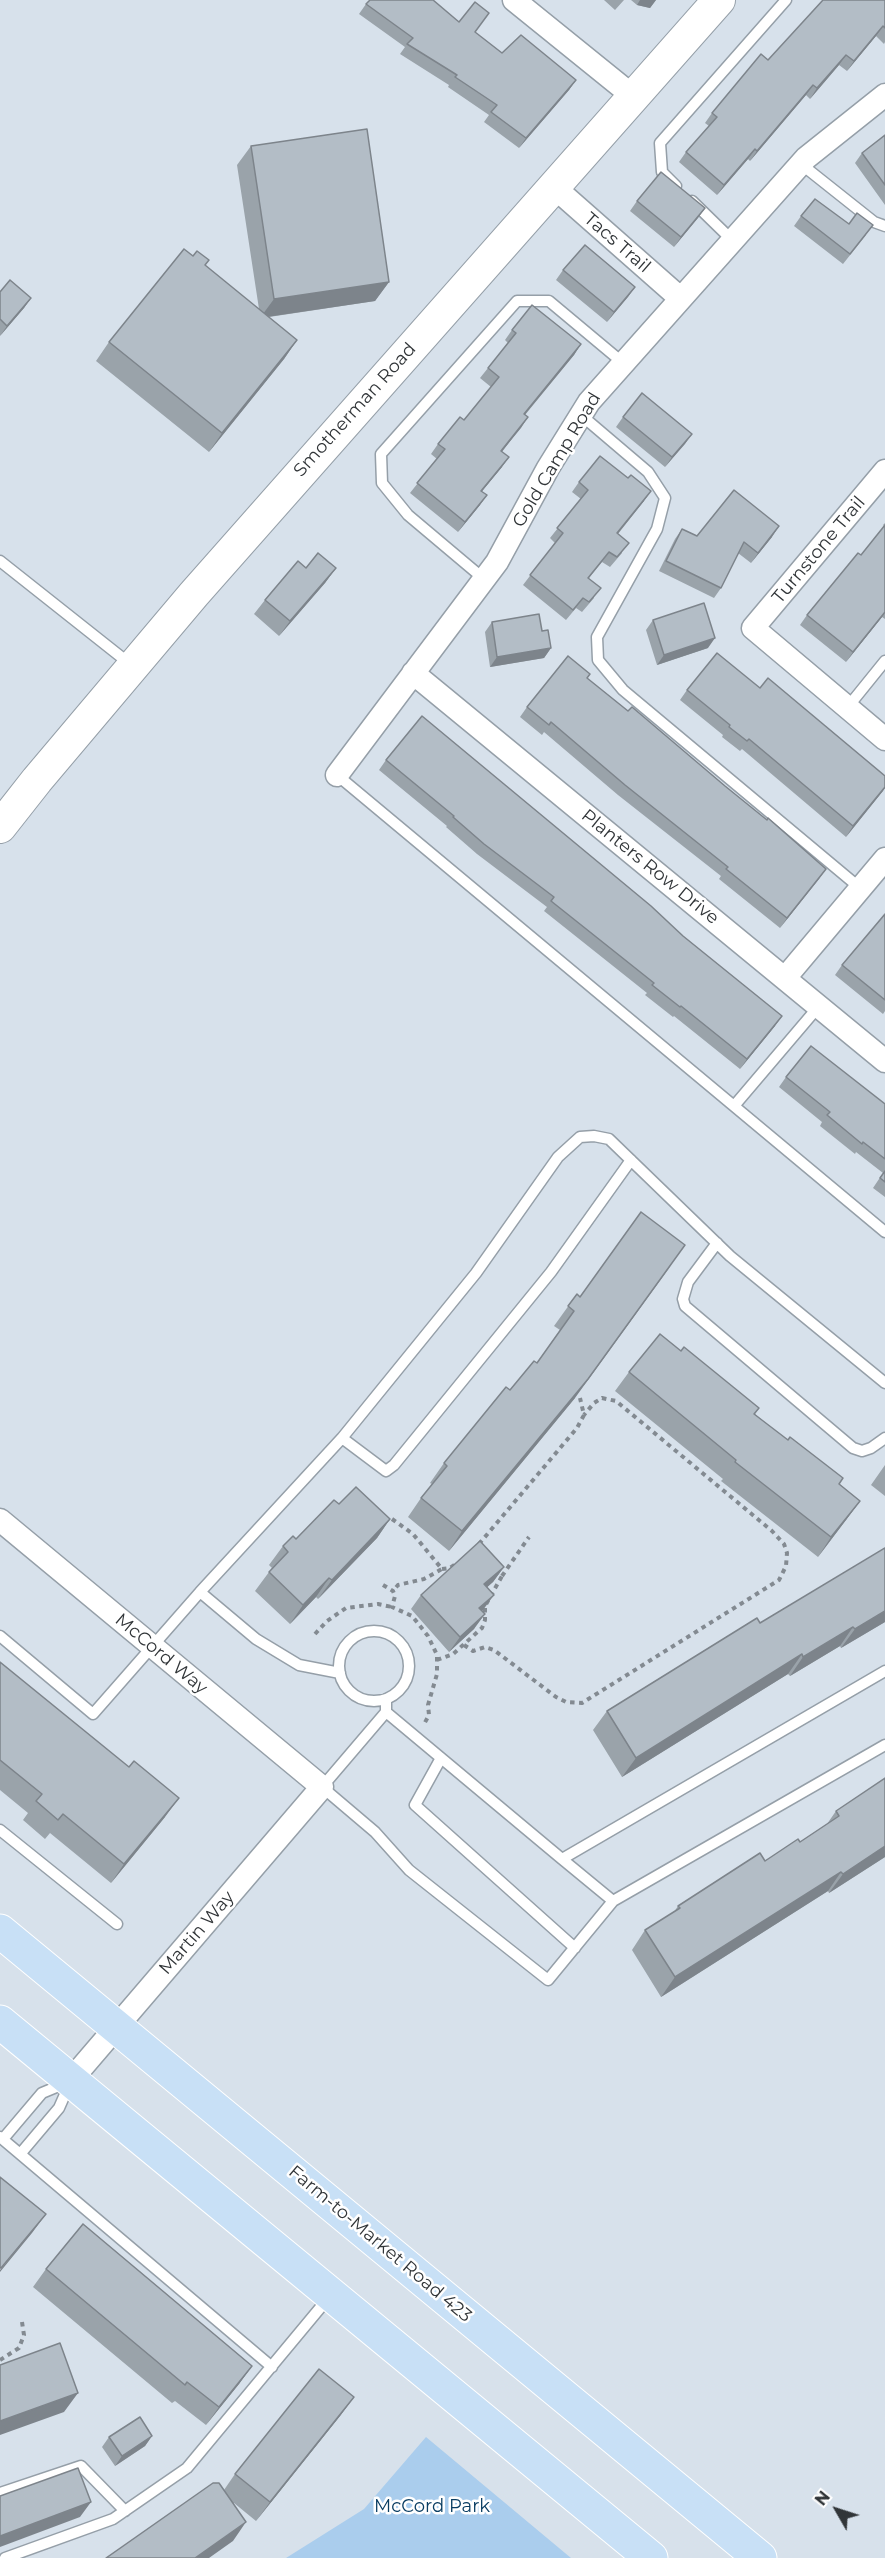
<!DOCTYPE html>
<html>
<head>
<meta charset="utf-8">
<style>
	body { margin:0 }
	#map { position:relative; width:885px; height:2558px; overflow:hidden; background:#d7e1eb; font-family:Montserrat,sans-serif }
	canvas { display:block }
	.north { position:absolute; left:807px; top:2480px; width:60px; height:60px; -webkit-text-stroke:4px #fff; paint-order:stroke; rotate:309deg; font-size:16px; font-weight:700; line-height:24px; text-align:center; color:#313538 }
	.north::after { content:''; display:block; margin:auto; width:21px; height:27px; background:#313538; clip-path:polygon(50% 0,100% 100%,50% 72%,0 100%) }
</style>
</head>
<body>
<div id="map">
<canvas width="885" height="2558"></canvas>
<div class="north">N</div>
</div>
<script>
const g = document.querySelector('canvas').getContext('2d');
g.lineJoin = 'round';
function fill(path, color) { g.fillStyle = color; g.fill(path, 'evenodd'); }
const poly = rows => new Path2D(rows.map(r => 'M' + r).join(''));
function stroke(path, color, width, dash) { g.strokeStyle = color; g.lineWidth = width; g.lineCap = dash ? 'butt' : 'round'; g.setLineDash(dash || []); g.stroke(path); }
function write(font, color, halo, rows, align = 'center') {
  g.font = font + ' Montserrat,sans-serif'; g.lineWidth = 5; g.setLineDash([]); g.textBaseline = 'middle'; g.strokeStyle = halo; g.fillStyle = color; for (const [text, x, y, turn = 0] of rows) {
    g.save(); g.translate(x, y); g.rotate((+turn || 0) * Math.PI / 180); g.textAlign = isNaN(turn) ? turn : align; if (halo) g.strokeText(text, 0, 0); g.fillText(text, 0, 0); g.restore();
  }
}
fill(poly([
	[426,2437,571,2558,286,2558,364,2509]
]), '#aacded');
const lane = poly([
	[801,164,874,222,885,226],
	[676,186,662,172,660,143,786,0],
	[692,201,732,240],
	[581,415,648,472,665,498,657,529,597,637,598,660,623,690,860,888],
	[0,561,130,664],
	[484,579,408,515,382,483,381,454,517,301,549,301,622,362],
	[847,708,885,661],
	[337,775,885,1232],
	[734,1106,819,1006],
	[717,1243,688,1282,683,1299,685,1306,853,1448,862,1451,871,1448,885,1438],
	[342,1438,386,1471,394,1465,551,1272,631,1160],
	'339 1666a35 35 0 1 1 70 0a35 35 0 1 1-70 0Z',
	[0,1636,93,1714,200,1592],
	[340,1673,299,1665,256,1639,200,1592,342,1438,476,1273,558,1157,580,1137,594,1136,609,1139,730,1256,885,1383],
	[386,1699,386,1712,322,1787,375,1832,409,1870,548,1980,613,1901],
	[386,1712,562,1859,885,1671],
	[441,1758,415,1805,575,1948],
	[0,1830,117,1924],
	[562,1859,613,1901,885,1745],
	[0,2137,272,2367],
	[3,2139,42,2093,66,2083],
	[21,2153,59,2108,70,2083],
	[0,2493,81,2466,125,2511],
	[5,2558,113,2519,187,2468,330,2296]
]);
const street = poly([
	[514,0,634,97],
	[554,187,680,298],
	[885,471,753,628,885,739],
	[413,673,885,1061],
	[337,775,497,562,548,468,589,402,806,158,885,95],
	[785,978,885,859],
	[0,1520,322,1787,71,2080]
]);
const secondary = poly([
	[0,827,37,780,194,594,719,0]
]);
const primary = poly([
	[0,1931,760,2558],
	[0,2022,651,2558]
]);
stroke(lane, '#959fa8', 13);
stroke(street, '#959fa8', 25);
stroke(secondary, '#959fa8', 34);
stroke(primary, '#fff', 35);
stroke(poly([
	[392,1519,413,1534,442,1569,424,1579,398,1585,393,1591],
	[479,1544,577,1428,584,1415,580,1398],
	[442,1569,450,1568,457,1563],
	[502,1576,529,1537],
	[383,1585,393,1591,395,1596,392,1607,412,1616,428,1636,437,1655,437,1674,428,1705,429,1715,423,1726],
	[315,1634,327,1621,346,1608,378,1604,392,1607],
	[464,1645,473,1651,485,1647,494,1650,556,1697,566,1702,582,1703,779,1580,786,1566,787,1553,784,1544,772,1531,616,1401,602,1398,594,1403,584,1415],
	[437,1660,453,1654,482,1628,485,1620,485,1606,502,1576,496,1572],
	[0,2360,19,2348,24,2335,22,2322]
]), '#838a91', 4, [4.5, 4.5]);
stroke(lane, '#fff', 10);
stroke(street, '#fff', 22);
stroke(secondary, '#fff', 32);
stroke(primary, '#c8e0f6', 33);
fill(poly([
	[604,0,624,0,615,10],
	[631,0,656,0,650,8,637,5],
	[885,0,885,42,884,44,876,36,847,71,839,65,810,99,806,95,750,161,748,159,717,195,679,162,686,152,709,126,705,123,712,113,768,60],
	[366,4,459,22,475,33,502,53,576,80,569,90,519,148,484,122,489,115,448,87,449,85,400,54,405,47,359,14],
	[885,135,885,205,855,163,862,153],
	[251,146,389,282,375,301,269,317,297,340,284,359,209,452,96,361,109,342,205,266,259,309,237,165],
	[637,201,705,208,674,247,630,211],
	[801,216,849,224,866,235,843,264,794,226],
	[563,270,635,287,607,322,556,280],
	[0,292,31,298,24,308,0,336],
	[512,330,581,344,574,355,525,415,528,417,502,452,502,467,482,491,480,505,458,532,410,493,437,459,431,454,438,444,464,420,491,387,480,378,508,343,505,340],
	[623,417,692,434,665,467,616,427],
	[579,482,644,501,618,534,622,553,610,567,602,562,589,578,594,598,582,612,576,608,566,620,523,585,555,543,550,538,581,499,572,492],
	[885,523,885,619,882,617,846,662,800,625,807,615,861,555,884,526,883,525],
	[682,529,697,536,772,537,751,563,738,553,721,588,714,598,659,571,675,539],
	[306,568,336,568,325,583,279,636,254,614,265,600],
	[653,620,708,648,657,665,646,630],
	[492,622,542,631,551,648,544,658,490,667,485,632],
	[587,678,628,711,725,786,826,869,780,928,719,879,721,876,618,795,544,732,542,735,520,717,527,707],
	[687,690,885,788,846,837,742,749,740,751,722,737,723,735,680,700],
	[386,760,775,1026,740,1069,674,1016,673,1017,645,995,647,993,544,911,547,907,477,854,446,827,447,826,379,770],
	[885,914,885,1011,883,1014,835,975,842,965],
	[786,1077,885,1104,885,1197,873,1188,883,1173,856,1152,855,1154,820,1126,822,1122,779,1087],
	[577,1294,575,1398,449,1551,408,1517,421,1498,432,1484,430,1483,444,1463,537,1363,560,1330,554,1326],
	[681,1351,759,1408,755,1414,860,1501,846,1520,818,1557,721,1481,723,1479,615,1391,629,1372],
	[885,1465,885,1496,871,1485],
	[339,1504,390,1519,377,1538,318,1599,316,1597,290,1624,255,1591,272,1568,269,1565,283,1546,296,1539],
	[504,1567,493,1582,487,1587,483,1610,482,1611,474,1629,449,1652,411,1609,421,1595],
	[885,1622,841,1648,840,1646,790,1676,788,1674,622,1777,593,1730,607,1711,760,1623],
	[0,1662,165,1817,111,1883,50,1833,45,1839,23,1820,28,1813,0,1790],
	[836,1811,885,1857,829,1893,828,1891,661,1997,632,1950,645,1930,674,1912,678,1906,800,1842,827,1824],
	[46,2269,252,2366,239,2384,206,2425,175,2401,172,2403,33,2287],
	[354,2397,340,2416,256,2521,234,2503,233,2541,224,2490,235,2474],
	[152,2436,145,2446,115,2466,102,2447,109,2437]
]), '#9aa3aa');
fill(poly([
	[640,0,656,0,650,8,637,5],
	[883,26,876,36,847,71,854,61],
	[846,55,839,65,810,99,817,88],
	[576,80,569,90,519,148,526,138],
	[813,85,806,95,750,161,757,151],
	[755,149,748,159,717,195,724,185],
	[705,208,698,218,674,247,681,237],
	[389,282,375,301,260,318,274,299],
	[635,287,628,297,607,322,614,312],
	[31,298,24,308,0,336,7,326],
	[297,340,284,359,209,452,222,433],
	[581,344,574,355,517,424,524,414],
	[528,417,521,428,494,461,501,451],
	[692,434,685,444,665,467,672,457],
	[509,457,502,467,474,501,481,491],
	[651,491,644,501,610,543,617,533],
	[487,495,480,505,458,532,465,522],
	[779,526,772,537,751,563,758,553],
	[336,568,325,583,279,636,290,621],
	[885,612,882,617,846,662,853,652],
	[715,638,708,648,657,665,664,655],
	[551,648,544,658,490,667,497,657],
	[885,787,883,791,846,837,853,826],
	[826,869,819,879,780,928,787,918],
	[782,1016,775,1026,740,1069,747,1059],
	[672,1264,575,1398,449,1551,462,1531],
	[860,1501,846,1520,818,1557,831,1537],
	[390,1519,377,1538,318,1599,332,1580],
	[504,1567,493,1582,474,1599,484,1584],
	[329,1578,316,1597,290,1624,303,1605],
	[494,1595,483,1610,469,1623,479,1608],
	[885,1611,885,1622,841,1648,855,1629],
	[485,1614,474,1629,449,1652,460,1637],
	[853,1627,840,1646,790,1676,803,1657],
	[802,1654,788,1674,622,1777,636,1758],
	[179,1798,165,1817,111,1883,124,1864],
	[885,1846,885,1857,829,1893,843,1874],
	[841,1872,828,1891,661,1997,675,1977],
	[46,2214,32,2233,0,2272,0,2270],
	[252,2366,239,2384,206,2425,219,2407],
	[78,2393,64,2412,0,2435,0,2421],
	[354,2397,340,2416,256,2521,270,2502],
	[152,2436,145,2446,115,2466,122,2456],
	[91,2502,80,2517,0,2547,0,2536],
	[246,2522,233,2541,209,2558,195,2558]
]), '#7d848b');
const building = poly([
	[370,0,433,0,459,22,475,2,489,13,475,32,502,53,521,35,576,80,526,138,491,112,497,105,455,77,457,75,407,44,413,38,366,4,370,0],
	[823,0,885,0,885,28,883,26,854,61,846,55,817,88,813,85,757,151,755,149,724,185,686,152,717,117,712,113,761,54,768,60,823,0],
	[367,129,389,282,274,299,251,146,367,129],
	[885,135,885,185,862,153,885,135],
	[661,172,705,208,681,237,637,201,661,172],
	[815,199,849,224,857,213,873,225,850,254,801,216,815,199],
	[585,245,635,287,614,312,563,270,585,245],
	[184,249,193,256,197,251,209,260,205,265,297,340,222,433,109,342,184,249],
	[10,280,31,298,7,326,0,319,0,292,10,280],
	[532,305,581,344,524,414,528,417,501,451,509,457,481,491,487,495,465,522,417,483,445,449,438,444,460,417,464,420,499,377,488,368,516,333,512,330,532,305],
	[642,393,692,434,672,457,623,417,642,393],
	[600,456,628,478,631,475,651,491,617,533,629,543,617,557,609,552,588,578,601,588,589,602,583,598,573,610,530,575,563,533,557,528,588,490,579,482,600,456],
	[734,490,779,526,758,553,744,542,721,588,666,561,682,529,697,536,734,490],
	[885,525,885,612,853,652,807,615,858,553,861,555,885,525],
	[318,553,336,568,290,621,265,600,298,561,306,568,318,553],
	[704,603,715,638,664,655,653,620,704,603],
	[539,614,542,631,548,630,551,648,497,657,492,622,539,614],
	[717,653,760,688,768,678,885,776,885,787,853,826,749,739,747,741,729,727,730,725,687,690,717,653],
	[568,656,590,674,587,678,628,711,632,707,725,786,767,820,768,818,826,869,787,918,726,869,728,867,625,785,551,722,549,725,527,707,568,656],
	[422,716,651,906,683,936,782,1016,747,1059,681,1006,680,1007,652,985,654,983,551,901,554,897,484,844,453,817,454,816,386,760,422,716],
	[885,914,885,1000,842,965,885,914],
	[811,1046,885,1104,885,1159,863,1142,862,1144,827,1115,830,1112,786,1077,811,1046],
	[885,1171,885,1182,880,1178,885,1171],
	[641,1212,685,1245,588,1379,462,1531,421,1498,447,1466,444,1463,506,1387,510,1390,534,1361,537,1363,574,1311,568,1306,577,1294,580,1297,641,1212],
	[660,1334,681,1351,684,1347,759,1408,754,1414,788,1440,790,1437,843,1478,839,1484,860,1501,831,1537,735,1462,736,1460,629,1372,660,1334],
	[356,1487,390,1519,332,1580,329,1578,303,1605,269,1572,288,1552,283,1546,293,1536,296,1539,334,1500,339,1504,356,1487],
	[480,1541,504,1567,484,1584,494,1595,479,1608,485,1614,460,1637,421,1595,480,1541],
	[885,1548,885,1611,855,1629,853,1627,803,1657,802,1654,636,1758,607,1711,757,1618,760,1623,885,1548],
	[0,1662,129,1767,134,1761,179,1798,124,1864,63,1814,58,1820,36,1801,42,1794,0,1760,0,1662],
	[885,1778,885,1846,843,1874,841,1872,675,1977,645,1930,680,1908,678,1906,760,1853,765,1861,798,1839,800,1842,839,1816,836,1811,885,1778],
	[0,2177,46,2214,1,2268,0,2268,0,2177],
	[83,2224,252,2366,219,2407,187,2382,185,2385,46,2269,83,2224],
	[60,2343,78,2393,0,2421,0,2365,60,2343],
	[319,2369,354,2397,270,2502,235,2474,319,2369],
	[140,2417,152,2436,122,2456,109,2437,140,2417],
	[78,2468,91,2502,0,2536,0,2496,78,2468],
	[213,2483,219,2483,246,2522,195,2558,106,2558,213,2483]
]);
fill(building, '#b3bdc6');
stroke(building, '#7d848b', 1.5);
write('18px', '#313538', '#fff', [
	["Tacs Trail",617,243,41],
	["Smotherman Road",355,410,-48],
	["Gold Camp Road",557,460,-59],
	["Turnstone Trail",819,550,-50],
	["Planters Row Drive",650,867,39],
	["McCord Way",161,1654,40],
	["Martin Way",197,1933,-49],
	["Farm-to-Market Road 423",380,2244,40]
]);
write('18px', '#093d62', '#fff', [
	["McCord Park",432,2507]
]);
</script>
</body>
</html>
